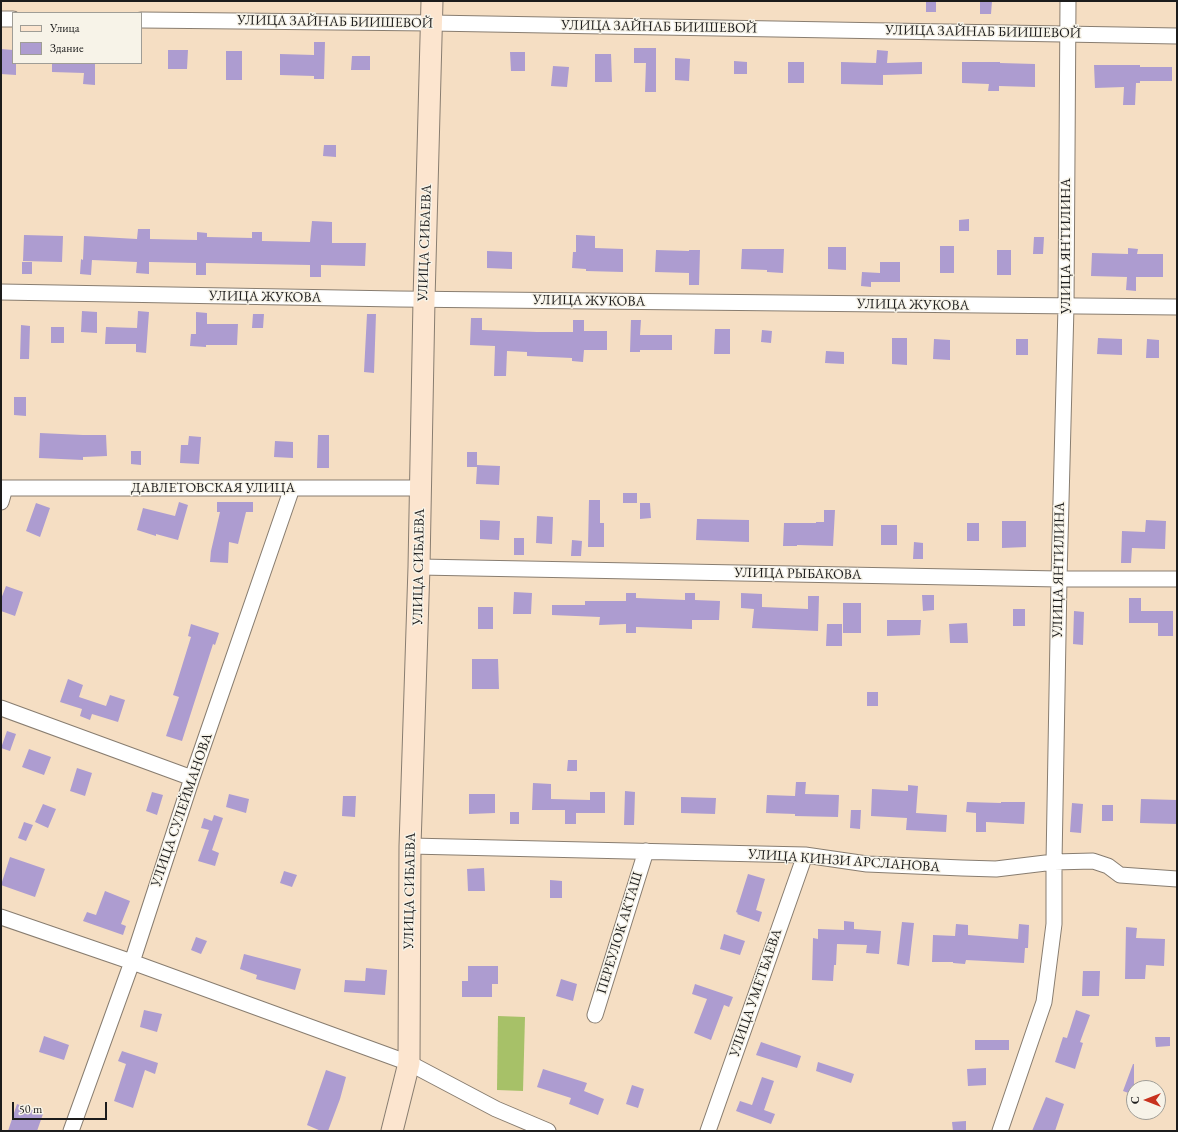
<!DOCTYPE html>
<html>
<head>
<meta charset="utf-8">
<style>
	body { margin:0 }
	#map { position:relative; width:1178px; height:1132px; overflow:hidden; background:#f5dec3; font-family:"EB Garamond",serif }
	canvas { display:block }
	.frame { position:absolute; inset:0; border:2px solid #1c1c1c; pointer-events:none }
	.legend { position:absolute; left:12px; top:12px; width:130px; height:52px; box-sizing:border-box; background:#f7f3e8; border:1px solid #9f9d96; margin:0; padding:5px 7px; list-style:none; font-size:12px; color:#1c1c1c }
	.legend li { display:flex; align-items:center; gap:8px; height:20px }
	.legend b { width:20px; border:1px solid #9f9d96 }
	.north { position:absolute; left:1126px; top:1080px; width:40px; height:40px; box-sizing:border-box; background:#f7f3e8; border:1px solid #9f9d96; border-radius:50%; rotate:270deg; font-size:11px; font-weight:700; line-height:16px; text-align:center; color:#1c1c1c }
	.north::after { content:''; display:block; margin:auto; width:14px; height:18px; background:#c8321e; clip-path:polygon(50% 0,100% 100%,50% 72%,0 100%) }
	.scale { position:absolute; left:12px; top:1102px; width:95px; height:18px; box-sizing:border-box; border:2px solid #1c1c1c; border-top:0; padding-left:5px; font-size:12px; line-height:14px; white-space:nowrap; color:#1c1c1c; -webkit-text-stroke:3px #f7f3e8; paint-order:stroke }
</style>
</head>
<body>
<div id="map">
<canvas width="1178" height="1132"></canvas>
<div class="frame"></div>
<ul class="legend">
<li><b style="height:5px;background:#fce5cf"></b>Улица</li>
<li><b style="height:11px;background:#ad9cd0"></b>Здание</li>
</ul>
<div class="north">С</div>
<div class="scale">50 m</div>
</div>
<script>
const g = document.querySelector('canvas').getContext('2d');
g.lineJoin = 'round';
function fill(path, color) { g.fillStyle = color; g.fill(path, 'evenodd'); }
const poly = rows => new Path2D(rows.map(r => 'M' + r).join(''));
function stroke(path, color, width, dash) { g.strokeStyle = color; g.lineWidth = width; g.lineCap = dash ? 'butt' : 'round'; g.setLineDash(dash || []); g.stroke(path); }
function write(font, color, halo, rows, align = 'center') {
  g.font = font + ' "EB Garamond",serif'; g.lineWidth = 3; g.setLineDash([]); g.textBaseline = 'middle'; g.strokeStyle = halo; g.fillStyle = color; for (const [text, x, y, turn = 0] of rows) {
    g.save(); g.translate(x, y); g.rotate((+turn || 0) * Math.PI / 180); g.textAlign = isNaN(turn) ? turn : align; if (halo) g.strokeText(text, 0, 0); g.fillText(text, 0, 0); g.restore();
  }
}
fill(poly([
	[498,1016,525,1017,523,1091,497,1090]
]), '#a7c168');
fill(poly([
	[926,1,936,1,936,12,926,12],
	[980,1,992,1,991,14,980,14],
	[314,42,325,42,324,79,314,79,314,76,280,75,280,54,314,55],
	[634,48,656,48,656,92,645,92,646,63,634,63],
	[1,49,13,50,13,63,16,63,16,75,1,74],
	[168,50,188,50,187,69,168,69],
	[877,50,888,51,887,63,922,62,922,74,883,75,883,85,841,84,841,62,876,63],
	[226,51,242,51,242,80,226,80],
	[510,52,525,52,525,71,511,71],
	[595,54,611,54,612,82,595,82],
	[352,56,370,56,370,70,351,70],
	[675,58,690,59,689,81,675,80],
	[734,61,747,62,747,74,734,74],
	[788,62,804,62,804,83,788,83],
	[962,62,1000,62,1000,63,1035,64,1035,87,999,86,999,91,988,91,989,84,962,83],
	[52,63,95,63,95,85,83,84,84,73,52,72],
	[1094,65,1140,65,1140,67,1172,67,1172,81,1140,81,1140,83,1136,83,1135,105,1123,105,1124,87,1095,88],
	[553,66,569,67,567,87,551,86],
	[324,145,336,145,336,157,323,156],
	[969,219,969,231,959,231,959,220],
	[312,221,332,222,332,243,366,243,365,266,321,265,321,277,310,277,310,265,206,263,206,275,196,275,196,263,149,262,149,274,136,273,137,262,92,260,91,275,80,274,81,259,83,260,84,236,137,239,138,229,150,229,150,239,197,240,197,232,207,233,207,237,252,238,252,232,262,232,262,241,310,242],
	[24,235,63,236,62,262,23,261],
	[576,235,595,236,595,248,623,249,623,272,586,271,586,269,572,268,573,252,576,252],
	[1034,237,1044,237,1043,254,1033,254],
	[940,246,954,246,954,273,940,273],
	[828,247,846,247,846,270,828,269],
	[1128,248,1138,249,1137,254,1163,254,1163,277,1136,277,1136,291,1126,290,1127,277,1091,276,1092,253,1128,254],
	[742,249,784,249,783,273,767,272,767,270,741,269],
	[656,250,689,251,689,250,700,250,699,285,689,285,689,273,655,272],
	[997,250,1011,250,1011,275,997,275],
	[487,251,512,252,512,269,487,268],
	[22,262,32,262,32,274,22,274],
	[880,262,900,262,900,282,871,282,871,287,861,286,862,272,880,273],
	[82,311,97,312,97,333,81,332],
	[138,311,149,312,146,353,136,352,136,344,105,344,106,327,137,328],
	[196,312,207,313,207,324,238,324,237,345,206,345,206,347,190,346,191,334,196,334],
	[253,314,264,314,263,328,252,328],
	[367,314,376,314,374,373,364,372],
	[471,318,482,318,482,330,537,332,573,332,573,320,584,320,584,331,607,331,607,350,584,350,583,362,572,361,572,358,527,356,527,352,507,351,506,376,494,376,495,346,470,345],
	[631,320,641,320,640,335,672,335,672,350,640,350,640,352,630,352],
	[21,325,30,326,29,359,20,359],
	[51,327,64,327,64,343,51,343],
	[715,329,730,329,730,354,714,354],
	[762,330,772,331,771,343,761,342],
	[892,338,907,338,907,365,892,364],
	[1098,338,1122,339,1122,355,1097,354],
	[934,339,950,340,950,360,933,359],
	[1016,339,1028,339,1028,355,1016,355],
	[1147,339,1159,340,1159,358,1146,358],
	[826,351,844,352,844,364,825,363],
	[14,397,26,397,26,416,14,415],
	[40,433,83,435,106,435,107,456,83,457,83,460,39,458],
	[318,435,329,435,329,468,317,468],
	[189,436,201,437,199,464,180,463,181,445,188,445],
	[275,441,293,442,293,458,274,457],
	[131,451,141,451,141,465,131,464],
	[467,452,477,452,477,465,500,466,499,485,476,484,477,467,467,467],
	[623,493,637,493,637,503,623,503],
	[589,500,600,500,600,523,604,523,604,547,588,547],
	[179,502,188,505,178,540,156,534,156,536,137,530,143,508,175,516],
	[217,502,253,502,253,512,246,512,238,544,229,542,228,563,210,562,211,551,220,512,217,512],
	[36,503,50,508,40,537,26,531],
	[640,503,650,503,651,518,640,519],
	[824,510,835,510,833,546,797,545,797,546,783,546,784,523,816,523,816,522,824,522],
	[537,516,553,517,552,544,536,543],
	[697,519,749,520,749,542,696,540],
	[480,520,500,521,499,540,480,539],
	[1146,520,1166,521,1165,549,1132,548,1131,563,1121,563,1122,531,1145,532],
	[1002,521,1026,521,1026,547,1002,548],
	[967,523,979,523,979,541,967,541],
	[881,525,897,525,897,545,881,545],
	[514,538,524,538,524,555,514,555],
	[572,540,582,541,581,556,571,556],
	[914,542,923,543,923,559,913,559],
	[6,586,23,592,15,616,1,611,1,599],
	[514,592,532,593,531,614,513,614],
	[626,593,636,593,636,598,685,600,685,593,695,593,695,600,720,601,719,620,692,620,692,629,636,627,636,633,626,633,626,624,599,625,600,617,552,615,552,605,585,605,585,601,626,601],
	[741,593,762,594,762,607,808,609,808,596,819,596,818,631,752,628,754,609,741,608],
	[922,595,934,595,934,610,923,611],
	[1129,598,1141,598,1141,611,1173,611,1173,636,1158,636,1158,623,1129,623],
	[843,603,861,603,861,633,843,633],
	[478,607,493,607,493,629,478,629],
	[1013,609,1025,609,1025,626,1013,626],
	[1074,611,1084,612,1083,645,1073,644],
	[887,620,921,620,920,635,887,636],
	[967,623,968,643,950,643,949,624],
	[191,624,219,633,215,645,213,644,182,741,166,736,179,697,173,695,191,637,188,636],
	[827,624,842,624,842,646,826,646],
	[472,659,498,659,499,689,472,689],
	[68,679,83,685,79,697,106,706,110,695,125,700,118,722,92,714,90,720,80,716,82,709,60,702],
	[867,692,878,692,878,706,867,706],
	[7,731,16,734,10,751,1,748],
	[29,749,51,757,44,775,22,767],
	[568,760,577,760,577,771,567,771],
	[77,768,92,773,85,796,70,791],
	[796,782,806,782,805,794,839,795,838,817,795,816,795,814,766,813,767,795,795,796],
	[533,783,551,784,551,799,590,800,590,792,605,792,605,813,576,813,576,824,565,824,565,810,532,810],
	[908,785,918,786,916,813,947,815,946,832,906,830,907,818,871,816,872,789,908,791],
	[625,791,635,792,634,825,624,825],
	[152,792,163,795,157,815,146,811],
	[229,794,249,799,246,813,226,807],
	[469,794,495,794,495,813,469,814],
	[343,796,356,796,355,817,342,816],
	[681,797,716,798,715,814,681,813],
	[1141,799,1177,800,1177,824,1140,823],
	[967,802,1001,803,1001,802,1025,802,1024,824,986,822,986,832,976,832,976,813,966,812],
	[1072,803,1083,804,1081,833,1070,832],
	[43,804,56,809,48,828,35,822],
	[1102,805,1113,805,1113,821,1102,821],
	[851,810,861,810,860,829,850,828],
	[510,812,519,812,519,824,510,824],
	[214,815,223,818,212,850,219,853,215,866,198,861,209,830,201,828,204,818,212,821],
	[24,822,33,825,26,841,18,838],
	[10,857,45,869,35,897,1,885],
	[484,868,485,891,468,891,467,869],
	[284,871,297,875,292,887,280,883],
	[748,874,765,879,756,910,762,912,759,922,737,914,738,913,736,912],
	[550,880,562,881,562,898,550,898],
	[105,891,130,901,121,924,126,926,123,935,83,921,87,912,96,915],
	[844,921,854,922,854,929,881,931,879,954,866,953,867,945,837,944,836,965,834,965,833,981,812,980,813,938,818,939,818,929,844,930],
	[902,922,914,923,909,966,897,964],
	[956,924,968,925,968,935,1018,939,1019,924,1029,925,1028,948,1025,948,1024,963,966,960,965,964,953,963,953,962,932,962,933,935,955,936],
	[1126,927,1137,928,1136,938,1165,939,1164,966,1146,965,1145,979,1125,979],
	[724,934,745,941,740,955,720,949],
	[196,937,207,941,201,954,191,950],
	[244,954,301,969,295,990,256,979,257,975,240,969],
	[468,966,498,966,498,984,492,984,492,997,462,997,462,981,468,981],
	[366,968,387,970,385,995,344,992,345,980,365,981],
	[1083,971,1100,971,1099,996,1082,996],
	[561,979,577,984,573,1001,556,996],
	[695,984,733,997,729,1007,724,1005,711,1040,694,1033,707,999,692,994],
	[144,1010,162,1014,157,1032,140,1027],
	[1076,1010,1090,1015,1080,1042,1083,1043,1075,1069,1055,1062,1063,1037,1067,1038],
	[44,1036,69,1045,64,1060,39,1052],
	[1155,1037,1170,1037,1170,1046,1156,1047],
	[975,1040,1009,1040,1009,1050,975,1050],
	[761,1042,801,1056,797,1068,756,1055],
	[122,1051,158,1063,155,1074,145,1070,133,1108,114,1101,126,1064,118,1061],
	[818,1062,854,1074,851,1083,816,1071],
	[1133,1064,1134,1064,1134,1095,1123,1091],
	[986,1068,986,1085,968,1086,967,1069],
	[543,1069,587,1083,584,1091,604,1099,598,1115,569,1104,571,1098,537,1087],
	[326,1070,346,1077,340,1099,328,1131,321,1131,307,1125],
	[762,1077,774,1081,764,1110,775,1114,771,1124,736,1111,740,1101,752,1105],
	[632,1085,644,1089,638,1108,626,1104],
	[1046,1097,1064,1104,1055,1131,1032,1131],
	[17,1104,43,1114,37,1131,8,1131],
	[966,1121,966,1131,953,1131,952,1122]
]), '#ad9cd0');
const minor = poly([
	[1,19,13,19],
	[141,20,431,23,1177,36],
	[1,292,398,299,1177,307],
	[1,488,420,488],
	[1,502,5,488],
	[419,567,1059,579,1177,579],
	[1,708,192,778],
	[410,846,805,855,867,864,962,868,996,869,1054,862,1093,861,1108,866,1120,875,1177,879],
	[1,917,132,962,409,1063,496,1109,548,1131],
	[595,1015,646,851],
	[71,1131,132,962,192,778,292,488],
	[708,1131,805,855],
	[1000,1131,1044,1002,1054,924,1054,862,1059,579,1066,306,1068,1]
]);
const secondary = poly([
	[392,1131,409,1063,410,846,419,567,424,300,432,1]
]);
stroke(minor, '#887d70', 17);
stroke(secondary, '#887d70', 23);
stroke(minor, '#fff', 15);
stroke(secondary, '#fce5cf', 21);
write('14px', '#1c1c1c', '#f7f3e8', [
	["УЛИЦА ЗАЙНАБ БИИШЕВОЙ",335,22,1],
	["УЛИЦА ЗАЙНАБ БИИШЕВОЙ",659,27,1],
	["УЛИЦА ЗАЙНАБ БИИШЕВОЙ",983,32,1],
	["УЛИЦА СИБАЕВА",425,243,-88],
	["УЛИЦА ЯНТИЛИНА",1066,246,-90],
	["УЛИЦА ЖУКОВА",265,297,1],
	["УЛИЦА ЖУКОВА",589,301,1],
	["УЛИЦА ЖУКОВА",913,305,1],
	["ДАВЛЕТОВСКАЯ УЛИЦА",213,488],
	["УЛИЦА СИБАЕВА",419,567,-89],
	["УЛИЦА ЯНТИЛИНА",1059,570,-89],
	["УЛИЦА РЫБАКОВА",798,574,1],
	["УЛИЦА СУЛЕЙМАНОВА",182,810,-71],
	["УЛИЦА КИНЗИ АРСЛАНОВА",844,861,4],
	["УЛИЦА СИБАЕВА",410,891,-89],
	["ПЕРЕУЛОК АКТАШ",620,933,-73],
	["УЛИЦА УМЕТБАЕВА",756,993,-71]
]);
</script>
</body>
</html>
